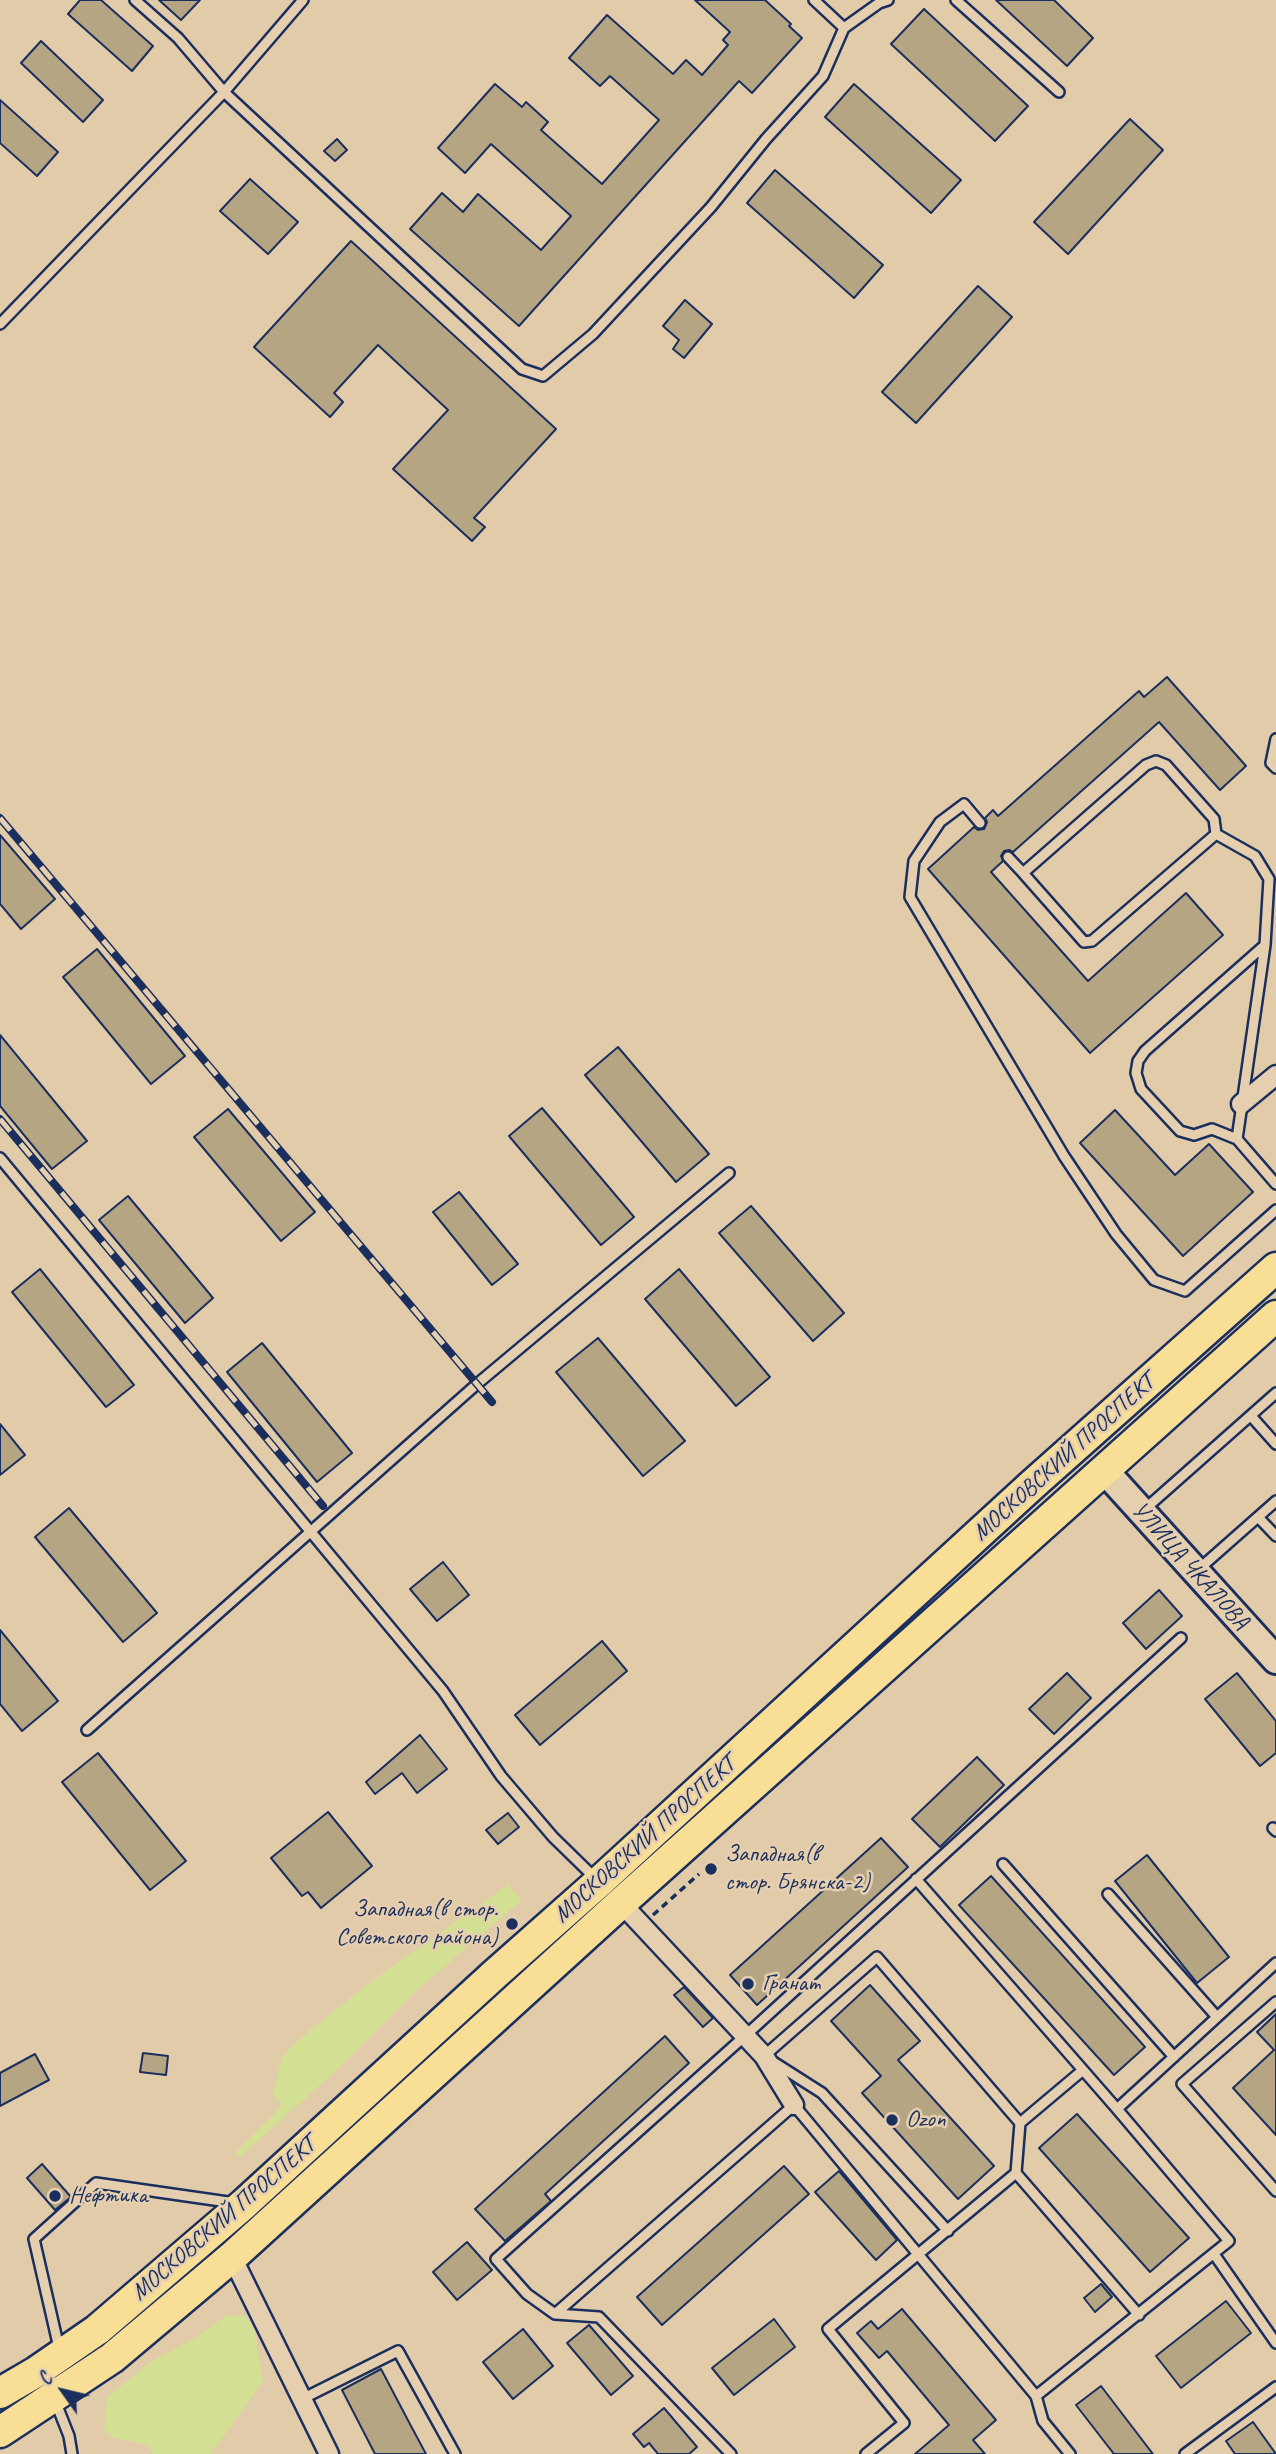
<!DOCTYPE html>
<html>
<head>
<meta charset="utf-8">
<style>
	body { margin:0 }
	#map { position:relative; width:1276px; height:2454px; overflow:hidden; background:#e2cba8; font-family:Caveat,sans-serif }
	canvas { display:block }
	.north { position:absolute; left:28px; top:2356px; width:70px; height:70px; -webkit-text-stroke:5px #e6cfaf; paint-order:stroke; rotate:304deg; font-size:19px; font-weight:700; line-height:28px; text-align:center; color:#1b2f5e }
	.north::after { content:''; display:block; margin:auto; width:24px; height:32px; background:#1b2f5e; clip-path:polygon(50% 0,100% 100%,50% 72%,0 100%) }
</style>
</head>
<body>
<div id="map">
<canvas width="1276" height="2454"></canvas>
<div class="north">С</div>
</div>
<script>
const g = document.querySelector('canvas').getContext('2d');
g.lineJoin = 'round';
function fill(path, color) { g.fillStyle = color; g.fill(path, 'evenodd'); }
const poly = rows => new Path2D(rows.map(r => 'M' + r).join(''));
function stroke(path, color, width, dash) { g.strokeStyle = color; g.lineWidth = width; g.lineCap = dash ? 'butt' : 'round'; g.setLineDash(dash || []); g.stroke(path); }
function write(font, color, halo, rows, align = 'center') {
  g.font = font + ' Caveat,sans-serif'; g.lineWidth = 5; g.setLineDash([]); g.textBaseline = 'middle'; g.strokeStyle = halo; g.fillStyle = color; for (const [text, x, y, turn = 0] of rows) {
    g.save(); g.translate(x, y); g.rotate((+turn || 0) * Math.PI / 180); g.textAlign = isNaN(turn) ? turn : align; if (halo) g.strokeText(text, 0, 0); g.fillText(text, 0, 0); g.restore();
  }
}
fill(poly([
	[508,1885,522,1900,417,1990,342,2065,239,2158,235,2153,282,2106,273,2094,282,2057,303,2036,368,1984],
	[228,2315,246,2316,254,2329,263,2381,211,2454,153,2454,148,2445,111,2437,104,2428,107,2397,151,2362,193,2339]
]), '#d3e094');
const building = poly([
	[80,0,101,0,153,46,132,71,68,14,80,0],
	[159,0,200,0,181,20,159,0],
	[695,0,765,0,791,24,789,26,802,38,752,93,739,81,519,326,410,229,442,193,463,212,478,194,541,250,571,216,491,144,465,173,438,148,495,84,522,107,526,102,548,122,541,130,602,184,659,120,610,76,600,86,569,58,607,15,673,74,686,60,702,75,728,45,723,40,730,32,695,0],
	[996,0,1054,0,1093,38,1067,66,996,0],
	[924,9,1028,106,995,141,891,44,924,9],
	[41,41,103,100,83,122,21,63,41,41],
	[854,84,961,180,931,213,825,117,854,84],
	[0,100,58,152,37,176,0,143,0,100],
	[1130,119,1163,150,1068,254,1034,222,1130,119],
	[337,139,347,150,335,161,324,151,337,139],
	[775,170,883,265,854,298,747,203,775,170],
	[250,179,298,222,268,254,220,211,250,179],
	[351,241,556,429,474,518,485,527,472,541,393,469,448,410,378,345,334,393,343,402,330,417,254,347,351,241],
	[978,286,1012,317,916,423,882,392,978,286],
	[685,300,712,324,684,358,673,349,679,340,663,326,685,300],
	[1167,677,1246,766,1220,790,1159,722,1013,852,1009,850,1004,851,1001,856,1003,861,991,872,1088,981,1186,893,1223,935,1090,1053,928,869,974,827,978,830,984,829,987,822,985,818,993,810,998,816,1139,691,1144,697,1167,677],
	[0,835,55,899,21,929,0,904,0,835],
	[97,949,185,1056,151,1084,63,977,97,949],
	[0,1035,87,1141,52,1169,0,1106,0,1035],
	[618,1047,709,1154,676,1182,585,1075,618,1047],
	[542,1108,634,1217,601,1245,509,1136,542,1108],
	[228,1109,315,1212,281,1241,194,1137,228,1109],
	[1115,1110,1175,1175,1209,1144,1253,1192,1183,1256,1080,1143,1115,1110],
	[459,1192,518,1264,492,1285,433,1212,459,1192],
	[128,1196,213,1298,185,1323,99,1220,128,1196],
	[751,1206,844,1313,813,1341,719,1233,751,1206],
	[40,1269,134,1385,106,1407,12,1292,40,1269],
	[679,1269,770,1377,736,1406,645,1299,679,1269],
	[598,1338,685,1441,643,1476,556,1372,598,1338],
	[262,1343,352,1453,317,1482,227,1372,262,1343],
	[0,1424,25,1455,0,1475,0,1424],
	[69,1508,157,1613,123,1642,35,1537,69,1508],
	[443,1562,469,1595,437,1621,410,1589,443,1562],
	[1159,1590,1182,1616,1146,1649,1123,1623,1159,1590],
	[0,1630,58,1701,22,1731,0,1704,0,1630],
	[602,1641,627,1671,540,1745,515,1715,602,1641],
	[1067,1673,1091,1698,1054,1734,1029,1709,1067,1673],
	[1237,1673,1276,1721,1276,1753,1260,1766,1205,1699,1237,1673],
	[420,1735,447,1769,417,1793,402,1773,375,1794,366,1782,420,1735],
	[98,1753,186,1861,150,1890,62,1782,98,1753],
	[977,1757,1004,1785,940,1847,912,1819,977,1757],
	[328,1812,372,1866,321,1908,308,1892,302,1896,271,1858,328,1812],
	[508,1813,519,1827,498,1844,486,1830,508,1813],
	[881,1838,908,1867,757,2005,730,1975,881,1838],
	[1147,1855,1229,1957,1197,1983,1115,1881,1147,1855],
	[991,1876,1145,2047,1114,2075,959,1905,991,1876],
	[870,1985,920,2041,898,2060,994,2166,958,2199,862,2093,881,2076,831,2021,870,1985],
	[684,1987,713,2018,703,2027,674,1995,684,1987],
	[1276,2014,1276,2135,1233,2088,1274,2050,1257,2032,1276,2014],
	[665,2036,689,2063,545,2194,551,2201,505,2241,475,2209,665,2036],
	[143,2053,168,2056,166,2075,140,2072,143,2053],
	[35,2054,49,2080,0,2106,0,2073,35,2054],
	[1077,2114,1189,2238,1150,2272,1039,2148,1077,2114],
	[42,2164,71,2197,55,2210,27,2178,42,2164],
	[784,2166,809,2194,662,2325,637,2297,784,2166],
	[839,2171,897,2240,876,2260,815,2192,839,2171],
	[467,2242,492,2270,457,2300,433,2272,467,2242],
	[1101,2284,1112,2297,1095,2312,1084,2298,1101,2284],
	[1226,2301,1251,2333,1181,2388,1156,2356,1226,2301],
	[902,2309,996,2420,973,2440,985,2454,915,2454,949,2425,887,2351,879,2358,857,2333,871,2321,878,2329,902,2309],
	[774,2319,795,2347,734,2395,712,2368,774,2319],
	[589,2325,633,2376,611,2395,567,2343,589,2325],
	[523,2329,553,2366,513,2399,483,2362,523,2329],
	[381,2369,411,2426,426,2454,375,2454,342,2390,381,2369],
	[1101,2386,1153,2454,1114,2454,1076,2405,1101,2386],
	[664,2408,697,2447,689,2454,658,2454,649,2443,644,2447,633,2434,664,2408],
	[1253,2422,1276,2454,1235,2454,1226,2441,1253,2422]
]);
fill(building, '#b6a583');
stroke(building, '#1b2f5e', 2);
const lane = poly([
	[135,0,178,38,224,92,522,369,543,376,593,334,711,207,766,139,823,76,844,28,879,3,888,0],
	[814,0,844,28],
	[956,0,1059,92],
	[0,324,224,92,303,0],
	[1276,739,1271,763,1276,768],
	[980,823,964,804,940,822,914,861,910,897,1064,1156,1116,1234,1154,1280,1185,1291,1276,1210],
	[1216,834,1214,819,1166,765,1156,761,1146,765,1023,873,1084,942,1092,941,1216,834,1255,856,1269,879,1265,945,1145,1051,1138,1061,1136,1073,1141,1089,1180,1131,1194,1135,1212,1129,1237,1139,1276,1184],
	[1008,857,1023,873],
	[1237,1139,1265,945],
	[0,1158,443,1691,501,1776,553,1837,596,1879],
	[1251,1416,1276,1444],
	[1145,1509,1276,1393],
	[1258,1517,1276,1536],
	[1199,1569,1276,1501],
	[87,1730,477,1384,729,1173],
	[1273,1828,1276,1831],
	[1003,1864,1174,2057],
	[916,1879,1083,2070],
	[1108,1894,1217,2017],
	[1276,2002,1182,2084,1276,2191],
	[1016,2173,1139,2315],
	[948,2231,822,2093,764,2056,877,1957,1020,2123,1083,2070,1117,2109],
	[1214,2254,1276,2343],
	[555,2314,794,2105,1036,2396,1229,2241,1117,2109,1276,1963],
	[59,2348,34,2239,96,2183,235,2203],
	[1036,2396,1043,2421,1070,2454],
	[302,2399,398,2351,455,2454],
	[56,2403,69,2436,72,2454],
	[731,2454,599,2317,555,2314,527,2294,496,2259,746,2035,1181,1638],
	[866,2454,904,2423,828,2329,1016,2173,1020,2123],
	[1185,2454,1276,2387]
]);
const street = poly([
	[1241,1104,1276,1075],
	[621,1903,764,2056,794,2105],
	[232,2257,329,2454]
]);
const secondary = poly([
	[1105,1471,1276,1660]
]);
const primary = poly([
	[0,2393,36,2372,97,2330,244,2204,495,1974,599,1882,1032,1485,1276,1268],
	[0,2432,112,2358,232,2257,621,1903,1276,1316]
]);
stroke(lane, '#1b2f5e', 14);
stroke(street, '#1b2f5e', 23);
stroke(secondary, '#1b2f5e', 32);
stroke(primary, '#1b2f5e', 35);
stroke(poly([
	[653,1915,699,1874]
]), '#1b2f5e', 3.5, [7, 5]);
stroke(lane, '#e6cfaf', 9);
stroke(street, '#e6cfaf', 18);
stroke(secondary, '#e6cfaf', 26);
stroke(primary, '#f9df96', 30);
const rail = poly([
	[0,818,492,1402],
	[0,1119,323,1506]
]);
stroke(rail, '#1b2f5e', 8);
stroke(rail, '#e6cfaf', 5, [16]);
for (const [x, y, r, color] of [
	[711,1869,7,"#1b2f5e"],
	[512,1924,7,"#1b2f5e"],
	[748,1984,7,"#1b2f5e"],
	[892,2120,7,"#1b2f5e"],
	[55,2196,7,"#1b2f5e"]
]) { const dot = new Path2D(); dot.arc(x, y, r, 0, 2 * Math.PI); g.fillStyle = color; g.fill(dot); stroke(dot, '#e6cfaf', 2.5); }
write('24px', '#1b2f5e', '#e6cfaf', [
	["МОСКОВСКИЙ ПРОСПЕКТ",1064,1458,-42],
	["УЛИЦА ЧКАЛОВА",1190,1566,48],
	["МОСКОВСКИЙ ПРОСПЕКТ",645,1840,-42],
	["МОСКОВСКИЙ ПРОСПЕКТ",224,2219,-41]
]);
write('24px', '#1b2f5e', '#e6cfaf', [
	["Западная(в",725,1855],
	["стор. Брянска-2)",725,1883],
	["Западная(в стор.",498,1910,"right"],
	["Советского района)",498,1938,"right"],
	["Гранат",762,1984],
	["Ozon",906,2120],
	["Нефтика",69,2196]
], 'left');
</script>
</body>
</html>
